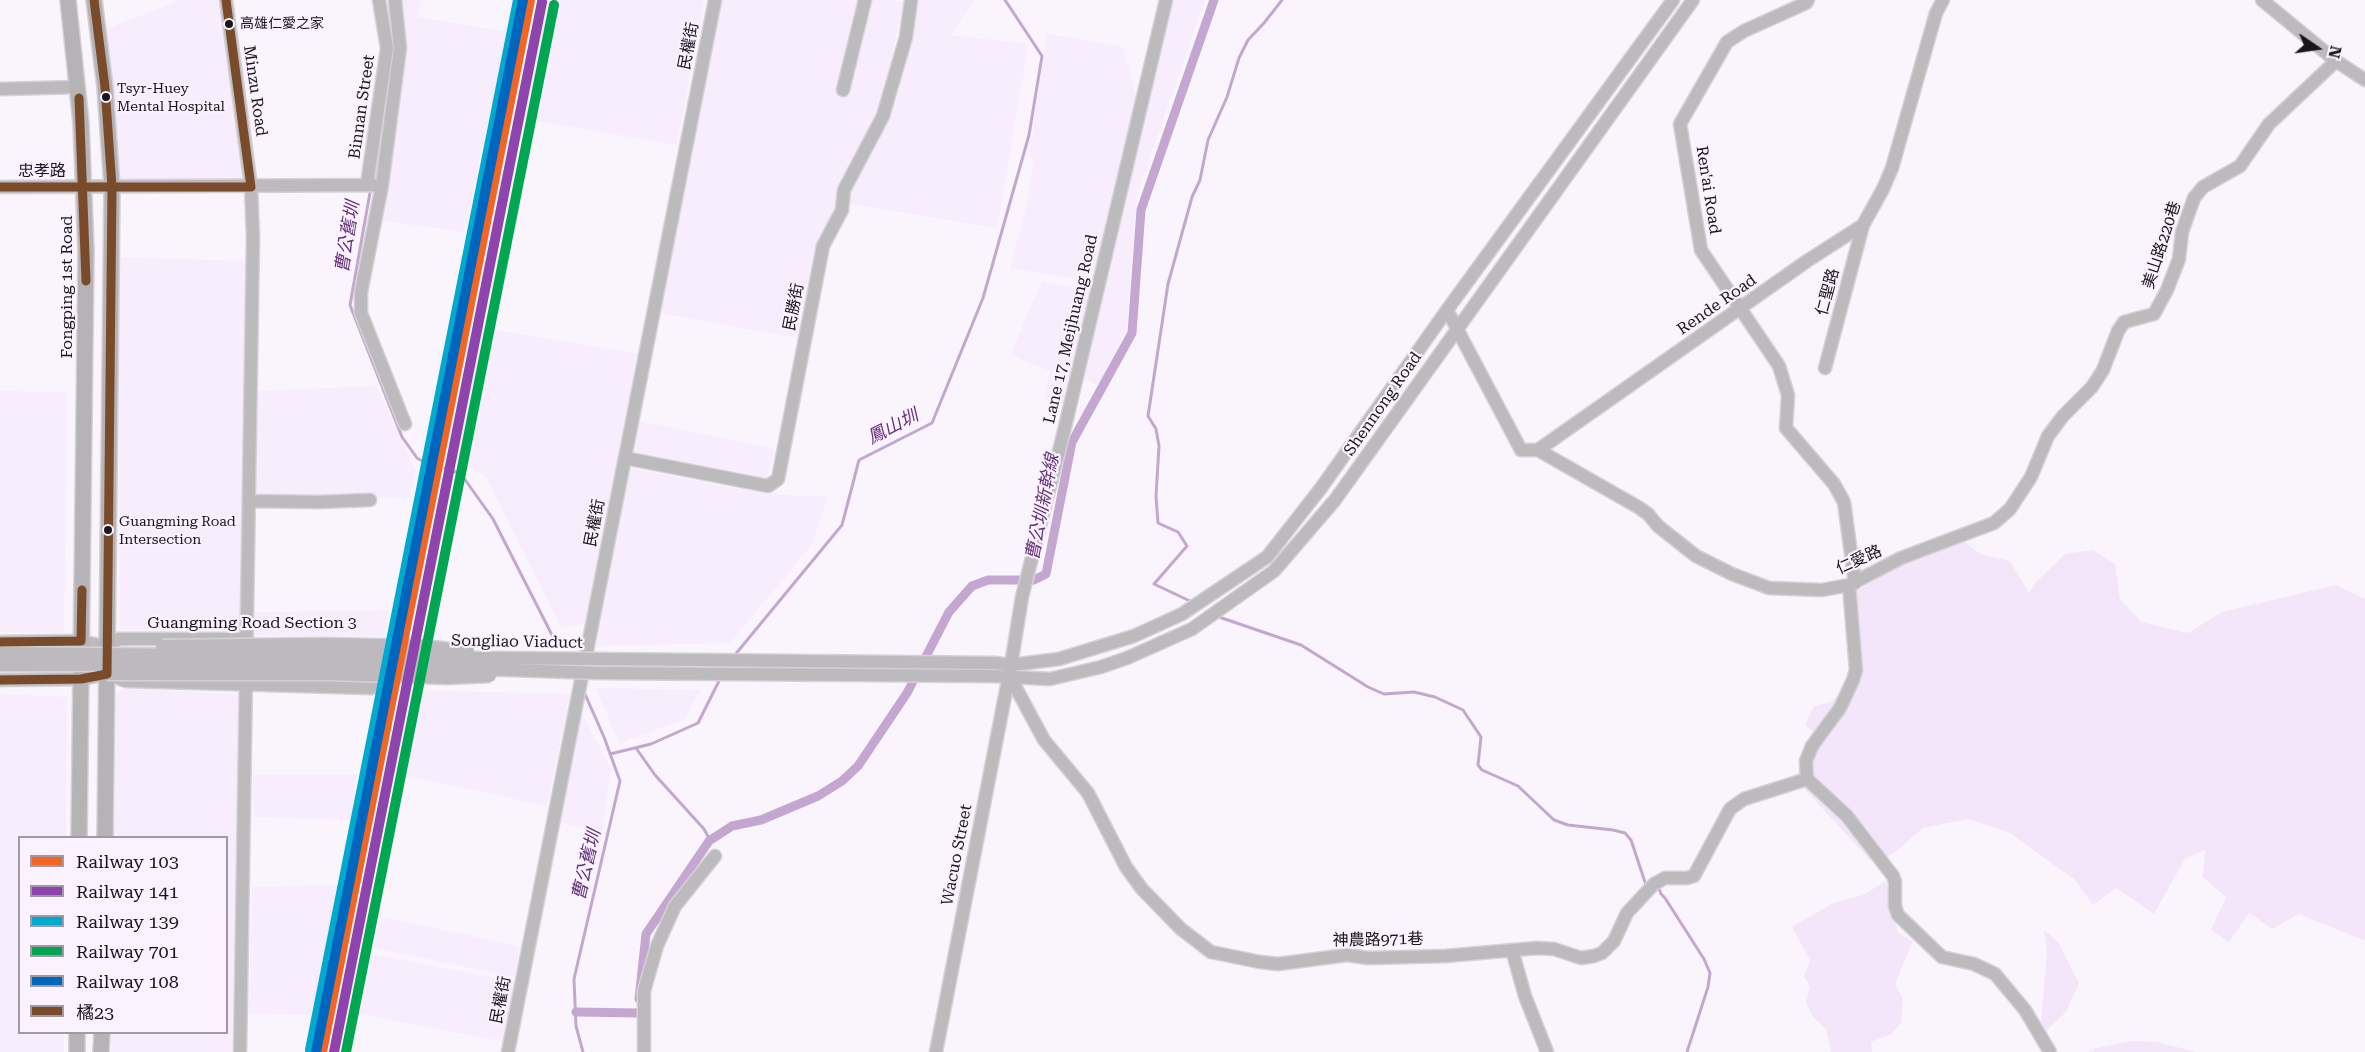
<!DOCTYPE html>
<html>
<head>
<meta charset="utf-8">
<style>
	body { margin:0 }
	#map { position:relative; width:2365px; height:1052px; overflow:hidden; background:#faf5fc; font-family:"Roboto Serif","Noto Sans TC",serif }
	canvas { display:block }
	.legend { position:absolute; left:18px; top:836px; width:210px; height:198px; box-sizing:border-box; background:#fbf2ff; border:2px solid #a19aa4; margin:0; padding:8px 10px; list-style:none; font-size:18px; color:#1a151c }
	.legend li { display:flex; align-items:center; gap:12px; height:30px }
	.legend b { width:30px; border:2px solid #a19aa4 }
	.north { position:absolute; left:2287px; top:18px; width:60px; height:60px; -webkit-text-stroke:4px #fbf2ff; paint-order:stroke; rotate:103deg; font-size:16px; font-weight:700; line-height:24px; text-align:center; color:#1a151c }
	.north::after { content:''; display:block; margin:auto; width:21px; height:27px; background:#1a151c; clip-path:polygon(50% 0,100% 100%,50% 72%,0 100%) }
</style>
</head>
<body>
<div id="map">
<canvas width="2365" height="1052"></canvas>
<ul class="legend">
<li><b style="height:8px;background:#f26522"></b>Railway 103</li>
<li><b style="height:8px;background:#8e44ad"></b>Railway 141</li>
<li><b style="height:8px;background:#00a9ce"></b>Railway 139</li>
<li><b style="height:8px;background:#00a651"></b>Railway 701</li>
<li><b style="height:8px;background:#0065bd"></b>Railway 108</li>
<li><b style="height:8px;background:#7a4b2a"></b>橘23</li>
</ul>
<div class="north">N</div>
</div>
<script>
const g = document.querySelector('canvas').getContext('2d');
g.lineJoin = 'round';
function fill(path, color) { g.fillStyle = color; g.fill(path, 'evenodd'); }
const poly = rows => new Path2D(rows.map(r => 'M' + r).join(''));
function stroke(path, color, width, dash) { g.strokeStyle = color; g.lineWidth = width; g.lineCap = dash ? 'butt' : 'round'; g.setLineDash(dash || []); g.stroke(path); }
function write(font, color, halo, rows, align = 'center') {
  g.font = font + ' "Roboto Serif","Noto Sans TC",serif'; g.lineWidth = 4.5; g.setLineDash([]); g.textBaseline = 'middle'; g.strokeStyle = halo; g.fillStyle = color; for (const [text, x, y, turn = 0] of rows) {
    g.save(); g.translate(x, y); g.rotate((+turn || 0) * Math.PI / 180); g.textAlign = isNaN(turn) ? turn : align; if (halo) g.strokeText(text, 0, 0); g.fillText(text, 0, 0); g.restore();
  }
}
fill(poly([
	[180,0,218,0,244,179,119,179,103,30],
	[393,0,421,0,418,17,508,32,464,232,378,220,402,33],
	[542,0,704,0,677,145,518,118],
	[720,0,893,0,904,2,884,93,870,132,839,181,836,211,812,259,796,338,660,313],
	[916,0,974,0,951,35,1028,44,997,228,850,204,847,189,876,139],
	[1173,0,1205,0,1137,195,1127,327,1099,386,1084,379],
	[1047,34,1123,47,1136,96,1094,282,1010,268,1026,208,1034,159,1029,157],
	[119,257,246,261,242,630,120,629],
	[1042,281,1092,292,1063,404,1044,401,1050,371,1010,355],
	[478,327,637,354,585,623,561,628,485,476,451,458],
	[376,386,416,471,409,498,257,496,257,391],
	[0,391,67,392,64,633,0,632],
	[640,421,774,449,767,478,635,452],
	[629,468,767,494,828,497,811,546,730,643,597,646],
	[389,610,384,636,250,636,251,612],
	[596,688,701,690,684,720,619,743],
	[124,689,238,694,232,1052,111,1052,111,1033,226,1032,226,838,112,837,112,697],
	[405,690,570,694,547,806,390,772],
	[0,694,67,697,66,837,20,838,20,1032,64,1033,64,1052,0,1052],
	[580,710,611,769,602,834,560,822],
	[253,775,357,775,351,820,254,817],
	[339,885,314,1015,249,1014,252,887],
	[366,914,520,946,514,977,360,945],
	[359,952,517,982,506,1042,348,1012]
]), '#f7edfc');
fill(poly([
	[1961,539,1980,554,2010,561,2029,593,2034,584,2065,554,2093,550,2115,564,2120,599,2141,622,2188,633,2222,612,2336,585,2365,599,2365,941,2299,914,2272,929,2249,913,2229,942,2211,930,2226,897,2203,877,2205,850,2185,859,2154,914,2116,888,2093,905,2075,880,2010,833,1968,819,1923,828,1893,854,1871,861,1797,781,1800,760,1817,734,1805,725,1814,706,1831,702,1848,686,1853,663,1851,595,1890,570],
	[1886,881,1898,933,1913,941,1895,984,1903,999,1901,1023,1891,1034,1871,1042,1872,1052,1831,1052,1826,1029,1813,1017,1806,1003,1810,987,1804,976,1810,960,1792,927,1833,903,1863,895],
	[2044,930,2058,942,2079,983,2066,1012,2046,1031,2041,1021,2047,952],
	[2132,1041,2156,1042,2197,1052,2088,1052,2096,1048]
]), '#f4e6fa');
stroke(poly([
	[371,187,350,305,402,437,417,458,424,462],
	[445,468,461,474,493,519,553,637],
	[1192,602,1154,584,1187,546,1178,532,1158,523,1156,496,1159,446,1156,429,1148,416,1168,284,1192,197,1200,180,1208,140,1227,97,1239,58,1248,40,1264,23,1282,0],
	[1216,616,1301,645,1368,687,1384,694,1414,692,1435,697,1463,710,1481,737,1478,765,1482,770,1518,786,1554,820,1568,825,1613,830,1625,833,1631,840,1646,885,1649,884],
	[734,656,842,525,859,460,932,423,983,298,1029,135,1042,56,1005,0],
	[636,748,655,775,704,829,710,840],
	[610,754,651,744,698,723,721,677],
	[1658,886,1661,894,1665,898,1704,959,1710,973,1708,987,1687,1052],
	[583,1052,576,1026,574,979,620,781,604,737,584,692]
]), '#c4a7d1', 3);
stroke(poly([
	[639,999,646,934,709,841,732,826,761,820,818,796,842,781,858,766,907,693,949,612,972,586,988,580,1034,580,1046,574,1072,442,1132,333,1141,210,1214,0],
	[576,1012,639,1013]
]), '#c4a7d1', 9);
const minor = poly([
	[226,0,251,187,253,237,240,1052],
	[395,0,400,48,382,185,361,292,361,313,405,424],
	[1808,0,1806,3,1744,31,1727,42,1680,124,1701,250,1779,366,1788,395,1786,428,1834,484,1844,502,1855,583],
	[2262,0,2336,61,2365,80],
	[0,89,78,87],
	[843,90,865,0],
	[367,184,387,48,379,0],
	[0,187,382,185],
	[1447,310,1521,450,1538,450,1807,261,1863,225,1883,189,1892,168,1936,13,1943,0],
	[1825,368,1863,225],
	[1538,450,1638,507,1648,514,1658,526,1696,556,1732,574,1769,588,1822,590,1849,585,1901,558,1994,523,2010,509,2031,477,2048,436,2063,416,2092,387,2103,370,2118,331,2124,322,2154,314,2167,290,2179,259,2182,232,2194,198,2203,187,2240,166,2269,124,2336,61],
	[625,458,768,486,778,479,823,246,842,210,844,190,883,116,906,37,911,0],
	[249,501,318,502,370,500],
	[1849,585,1856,670,1853,680,1840,708,1812,746,1806,761,1807,779,1847,816,1893,876,1895,882,1895,906,1898,915,1942,957,1974,964,1995,974,2025,1010,2050,1052],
	[0,642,81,641,107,647,119,639,245,639],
	[995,663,1011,665,1059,659,1134,636,1182,614,1267,557,1321,488,1447,310,1673,0],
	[1009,675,1044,740,1088,793,1126,867,1142,889,1181,929,1211,952,1260,962,1278,964,1347,955,1368,958,1446,956,1537,948,1554,949,1581,958,1594,956,1602,953,1614,941,1627,913,1654,884,1665,878,1687,878,1694,876,1730,809,1744,799,1807,779],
	[992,676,1050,679,1101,667,1127,658,1192,629,1274,571,1335,500,1693,0],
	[0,680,81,679,107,674,126,681,371,688,373,685,375,666],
	[1512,950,1525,996,1547,1052],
	[508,1052,715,0],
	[644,1052,644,991,657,946,675,906,715,856],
	[936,1052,1011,665,1022,597,1064,431,1166,0]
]);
const major = poly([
	[68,0,81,123,86,251,79,838],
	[94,0,105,87,112,187,105,838],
	[77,1052,77,1032],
	[101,1052,102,1032]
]);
stroke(minor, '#d5d2d7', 15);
stroke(major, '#d5d2d7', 18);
stroke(minor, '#bdbabe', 12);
stroke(major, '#b5b3b6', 15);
const minorBridge = poly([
	[162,646,323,644,424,646,468,651],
	[0,653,995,663],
	[0,665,328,664,600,673,992,676],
	[107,674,330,674,447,678,490,676]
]);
stroke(minorBridge, '#d5d2d7', 15, []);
stroke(minorBridge, '#bdbabe', 12);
stroke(poly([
	[226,0,251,187],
	[79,98,86,281],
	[0,187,251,187],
	[0,642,81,641,82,590],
	[0,680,81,679,107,674,112,187,105,87,94,0]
]), '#7a4b2a', 9);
stroke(poly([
	[322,1052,530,0]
]), '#f26522', 10);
stroke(poly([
	[334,1052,542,2]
]), '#8e44ad', 10);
stroke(poly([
	[310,1050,518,0]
]), '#00a9ce', 10);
stroke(poly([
	[346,1052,554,5]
]), '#00a651', 10);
stroke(poly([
	[316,1052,523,0]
]), '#0065bd', 10);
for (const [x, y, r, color] of [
	[229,24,5,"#1a151c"],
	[106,97,5,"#1a151c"],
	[108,530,5,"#1a151c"]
]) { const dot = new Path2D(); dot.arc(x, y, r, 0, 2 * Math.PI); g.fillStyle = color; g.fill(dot); stroke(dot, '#fbf2ff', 2); }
write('14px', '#1a151c', '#fbf2ff', [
	["高雄仁愛之家",240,24],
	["Tsyr-Huey",117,89],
	["Mental Hospital",117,107],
	["Guangming Road",119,522],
	["Intersection",119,540]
], 'left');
write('16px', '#1a151c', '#fbf2ff', [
	["民權街",689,46,-79],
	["Minzu Road",255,91,82],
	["Binnan Street",362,107,-82],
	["忠孝路",42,171],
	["Ren'ai Road",1708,190,81],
	["美山路220巷",2162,245,-72],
	["Fongping 1st Road",67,287,-90],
	["仁聖路",1828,292,-75],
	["Rende Road",1717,305,-35],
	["民勝街",794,307,-79],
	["Lane 17, Meijhuang Road",1071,329,-77],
	["Shennong Road",1383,404,-55],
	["民權街",595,523,-79],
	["仁愛路",1859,560,-24],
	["Guangming Road Section 3",252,623],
	["Songliao Viaduct",517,642,1],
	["Wacuo Street",957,855,-79],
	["神農路971巷",1378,940,-1],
	["民權街",501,1000,-79]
]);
write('italic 18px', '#643278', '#fbf2ff', [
	["曹公舊圳",348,237,-81],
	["鳳山圳",893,427,-27],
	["曹公圳新幹線",1043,507,-79],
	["曹公舊圳",587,865,-77]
]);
</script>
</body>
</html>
